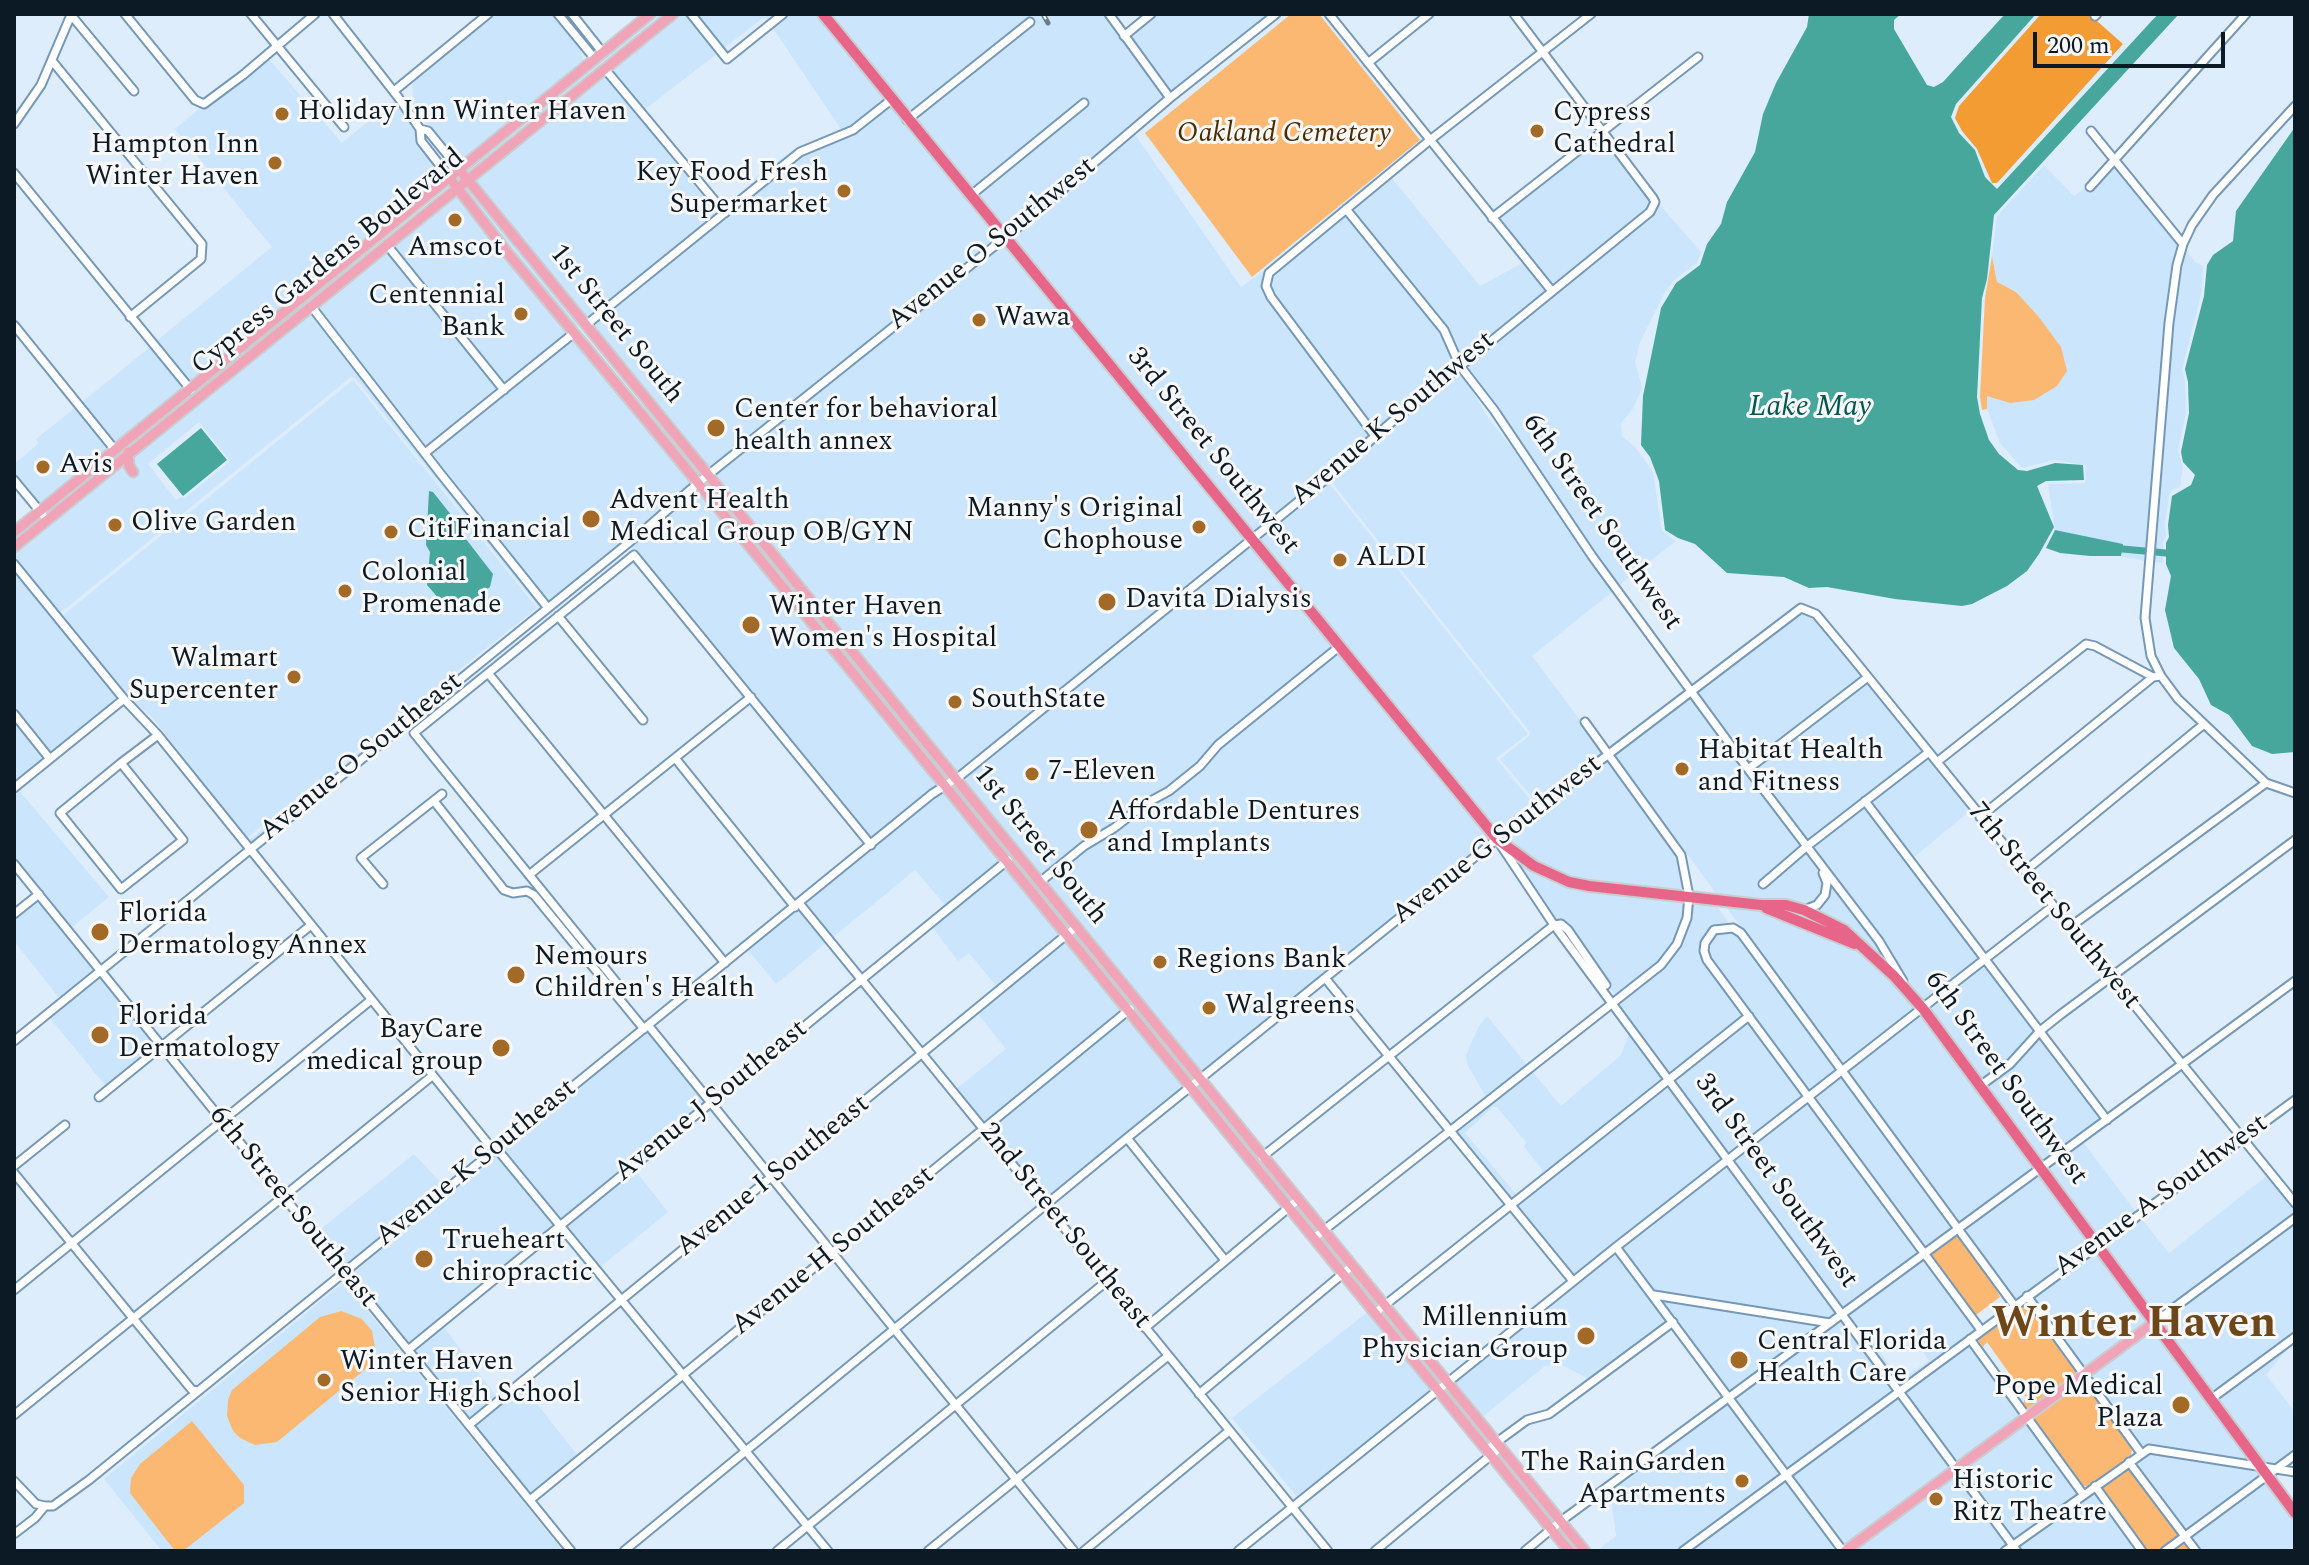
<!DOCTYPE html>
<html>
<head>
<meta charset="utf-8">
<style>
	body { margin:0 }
	#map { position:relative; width:2309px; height:1565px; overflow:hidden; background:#deedfb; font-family:Spectral,serif }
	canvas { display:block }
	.frame { position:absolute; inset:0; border:16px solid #0c1a25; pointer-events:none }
	.scale { position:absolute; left:2033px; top:32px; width:192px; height:36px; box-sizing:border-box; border:4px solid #0c1a25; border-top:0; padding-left:10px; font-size:24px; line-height:28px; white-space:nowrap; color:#0c1a25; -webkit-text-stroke:6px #f8f8f8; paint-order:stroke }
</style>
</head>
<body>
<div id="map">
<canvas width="2309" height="1565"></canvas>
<div class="frame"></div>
<div class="scale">200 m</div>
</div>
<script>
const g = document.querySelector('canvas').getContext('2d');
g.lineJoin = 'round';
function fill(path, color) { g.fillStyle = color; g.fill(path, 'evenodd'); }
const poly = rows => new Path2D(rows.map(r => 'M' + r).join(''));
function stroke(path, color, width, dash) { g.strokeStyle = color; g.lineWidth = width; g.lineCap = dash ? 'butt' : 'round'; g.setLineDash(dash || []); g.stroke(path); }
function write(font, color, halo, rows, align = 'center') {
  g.font = font + ' Spectral,serif'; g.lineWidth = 6; g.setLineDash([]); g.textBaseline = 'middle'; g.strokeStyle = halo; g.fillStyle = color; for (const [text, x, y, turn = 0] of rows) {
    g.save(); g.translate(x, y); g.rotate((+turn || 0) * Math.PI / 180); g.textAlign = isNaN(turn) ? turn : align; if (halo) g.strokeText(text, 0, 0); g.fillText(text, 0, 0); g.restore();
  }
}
fill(poly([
	[493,14,552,14,581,51,583,61,579,68,463,161,456,160,413,106,412,84,418,75],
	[656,14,667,14,468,175,464,170],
	[679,14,687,14,718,53,644,110,610,69],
	[695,14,777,14,768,21,764,17,723,49],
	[789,14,818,14,822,17,886,99,851,127,798,149,743,194,753,180,774,163,804,145,841,129,772,27],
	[831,14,1105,14,1165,97,1004,232,975,197,1089,105,1085,99,970,191,912,120,1034,24,1030,18,908,115,848,41],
	[1158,14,1270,14,1171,93,1129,37],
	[268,58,342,143,395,99,416,130,418,141,444,176,190,384,155,342,272,247,175,129,201,107,211,105],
	[605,74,717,214,586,320,472,181],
	[891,105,999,236,709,469,591,326,802,155,854,133],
	[1134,133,1241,287,1269,267,1263,278,1264,293,1370,435,1324,476,1251,533,1009,238],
	[1602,136,1651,202,1647,209,1551,285,1497,219],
	[2044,165,2074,196,2086,187,2091,191,2115,165,2178,244,2166,323,2146,561,2121,556,2123,544,2055,530,2048,484,2085,483,2086,465,2054,460,2022,468,2000,443,1987,409,1987,395,2010,403,2016,292,1997,282,1992,256,1997,216],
	[1391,177,1480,286,1524,262,1546,290,1461,360,1447,329,1351,210],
	[467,185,472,193,581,324,576,327,463,189],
	[457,193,570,331,504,385,392,246],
	[1658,203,1701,252,1697,263,1674,280,1664,294,1640,342,1635,362,1642,387,1634,407,1621,423,1622,436,1635,447,1653,472,1662,531,1676,541,1618,586,1497,409,1465,366,1652,215],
	[1345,214,1441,332,1456,364,1375,431,1274,295,1270,286,1276,271],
	[1003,242,1246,538,956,774,714,475],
	[2185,249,2195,262,2203,266,2201,295,2182,369,2185,382,2186,412,2178,451,2183,467,2180,487,2172,490,2169,495,2165,524,2166,536,2163,542,2163,563,2153,562,2173,324],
	[386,250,499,389,425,448,316,307],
	[311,311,437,475,543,607,250,844,248,841,540,609,355,378,351,377,59,614,14,559,14,552,125,462,133,476,138,473,131,457],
	[199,422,230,461,185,498,181,497,176,500,148,464],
	[575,337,693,482,548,603,430,454],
	[150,347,185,389,115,445,81,403],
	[1460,371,1489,419,1523,461,1613,591,1532,656,1604,752,1537,803,1500,759,1529,736,1530,732,1330,480],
	[353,380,537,608,247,838,151,716,131,700,62,616],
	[76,407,110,449,40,507,14,474,14,464,38,444,36,439],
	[709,479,950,777,944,781,703,484],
	[1326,479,1528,734,1496,758,1537,808,1190,1087,1072,932,944,785],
	[698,488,938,784,871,840,630,546],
	[14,569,119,698,51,754,14,708],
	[1802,612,1814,617,1863,676,1748,764,1696,692],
	[1867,682,1924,751,1806,842,1753,770],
	[1691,696,1801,846,1758,884,1763,889,1806,852,1816,866,1823,884,1822,893,1815,901,1804,906,1718,896,1614,754],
	[124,704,126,706,121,707,22,786,21,793,109,897,71,928,14,858,14,792],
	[14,719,45,758,14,783],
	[1928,757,1971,810,1913,858,1870,802],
	[1608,758,1678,856,1685,892,1589,883,1570,878,1535,863,1503,839],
	[943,790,1002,861,946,906,915,870,832,938,804,904],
	[1865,806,1982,959,1924,1005,1882,939,1811,848],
	[1510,854,1550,878,1685,900,1680,930,1658,962,1615,995,1573,931,1562,921,1555,920],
	[1007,866,1063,934,998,988,969,953,958,961,932,927],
	[1830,884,1876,943,1893,970,1813,910,1825,902],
	[39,899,95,970,60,999,14,941,14,919],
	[1692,900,1715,903,1730,925,1712,927,1705,934,1701,951,1705,962,1744,1016,1670,1075,1617,1002,1663,968,1673,956,1687,933],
	[1724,904,1757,908,1859,949,1876,963,1919,1009,1844,1066],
	[799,908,827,942,776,984,748,950],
	[1724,931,1739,935,1838,1071,1808,1091,1710,958,1708,951,1711,938],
	[1068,940,1123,1010,984,1124,956,1089,1006,1049,978,1014],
	[1986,965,2035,1031,2007,1061,1981,1081,1928,1011],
	[100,975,156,1045,106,1086,49,1017],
	[1923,1015,2036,1167,1960,1224,1848,1072],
	[1128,1016,1185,1086,1046,1200,989,1130],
	[1487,1016,1527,1065,1486,1097,1467,1064,1466,1055,1479,1026],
	[1748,1022,1802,1095,1728,1154,1674,1081],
	[648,1030,706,1101,560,1221,502,1149],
	[1630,1031,1665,1079,1511,1200,1455,1132,1532,1071,1561,1106,1621,1055],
	[1493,1107,1497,1107,1526,1142,1524,1147,1542,1169,1542,1173,1516,1194,1465,1133],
	[2040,1037,2100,1117,2042,1163,1985,1087,2016,1063],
	[1843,1076,1955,1228,1925,1249,1812,1097],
	[1669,1085,1723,1158,1573,1276,1516,1206],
	[1807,1101,1920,1253,1843,1310,1733,1160],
	[2083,1142,2136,1212,2098,1239,2046,1169],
	[414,1154,444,1186,345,1267,317,1232],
	[497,1154,555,1225,409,1345,349,1273],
	[1728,1164,1838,1314,1829,1320,1655,1292,1621,1248],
	[635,1170,668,1212,599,1268,565,1227],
	[2041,1173,2092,1242,2014,1300,1964,1230],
	[2268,1175,2295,1208,2295,1214,2155,1317,2102,1245,2141,1218,2169,1253],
	[2295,1223,2295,1333,2212,1394,2160,1323],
	[2097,1248,2150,1321,2085,1369,2032,1297],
	[1616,1252,1668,1321,1589,1379,1560,1364,1545,1366,1481,1418,1452,1382],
	[1924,1259,1976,1329,1899,1386,1848,1316],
	[1870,1331,1913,1337,1929,1361,1900,1380,1868,1336],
	[344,1282,563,1551,162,1551,104,1479],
	[1661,1300,1821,1326,1729,1393],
	[1369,1311,1432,1388,1298,1498,1232,1418],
	[1842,1320,1894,1390,1786,1470,1734,1399],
	[443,1326,497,1397,469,1420,413,1351],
	[2154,1327,2253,1462,2155,1445,2142,1448,2089,1375],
	[1969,1344,2022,1415,1956,1463,1903,1392],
	[2289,1347,2266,1375,2295,1412,2295,1451,2275,1466,2262,1463,2216,1400],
	[523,1386,578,1456,530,1495,474,1426],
	[1898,1396,1951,1467,1844,1547,1790,1476],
	[1728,1403,1780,1474,1676,1551,1597,1551,1616,1536,1610,1490],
	[2026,1421,2079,1493,2014,1541,1961,1469],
	[2150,1452,2259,1469,2263,1475,2185,1532,2134,1463],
	[1956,1473,2008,1544,1998,1551,1851,1551],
	[1785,1480,1838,1551,1689,1551],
	[2267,1481,2295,1519,2295,1551,2200,1551,2190,1538],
	[2095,1491,2138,1551,2021,1551,2018,1547]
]), '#cbe5fc');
fill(poly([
	[1291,14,1319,14,1420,140,1252,277,1145,133],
	[1992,256,1997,282,2016,292,2038,316,2061,347,2067,371,2057,386,2034,400,2010,403,1987,396,1987,409,1982,410,1980,397,1985,298],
	[1956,1235,1962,1238,1992,1280,2000,1297,1976,1315,1932,1256,1933,1252],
	[2026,1303,2132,1448,2129,1469,2190,1551,2148,1551,2102,1490,2081,1485,2023,1403,2026,1397,1987,1342,1983,1347,1977,1339],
	[341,1311,362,1319,372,1331,375,1347,368,1367,277,1442,255,1445,240,1438,233,1431,227,1416,228,1400,232,1390,320,1317],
	[192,1421,244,1485,244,1503,183,1551,175,1551,130,1493,131,1478,140,1464]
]), '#fbb873');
fill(poly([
	[2041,14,2089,14,2123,44,1997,183,1992,183,1977,149,1962,131,1955,118,1959,106]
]), '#f39c34');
fill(poly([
	[1809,14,1901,14,1894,20,1894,29,1927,85,1934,87,1943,82,2005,14,2036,14,1956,104,1951,117,1959,133,1975,150,1985,177,1997,189,2158,14,2179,14,1994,215,1987,279,1982,298,1977,397,1980,414,1989,440,1999,454,2018,470,2027,471,2055,463,2083,465,2084,480,2046,481,2037,486,2054,527,2039,554,2027,571,2007,586,1972,604,1962,606,1895,599,1827,587,1809,588,1784,577,1727,573,1695,544,1678,538,1665,530,1659,481,1650,457,1641,445,1643,396,1661,308,1676,283,1700,265,1707,244,1721,224,1727,202,1755,152,1763,114,1776,83,1807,27],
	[2295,127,2295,752,2272,754,2252,746,2229,715,2211,705,2199,679,2174,648,2165,610,2171,576,2166,564,2166,543,2169,537,2168,525,2172,496,2191,485,2195,475,2183,462,2181,452,2189,413,2188,382,2185,369,2204,296,2207,265,2213,255,2233,241,2236,211],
	[201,428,227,460,183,496,157,464],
	[429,491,433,492,459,525,459,530,493,574,490,587,458,611,447,608,427,585,430,552,426,545],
	[2055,530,2123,544,2121,556,2090,556,2060,553,2046,548]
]), '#47a79c');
stroke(poly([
	[2112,548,2166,553]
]), '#47a79c', 7);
const minor = poly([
	[125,14,195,100,204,104,243,75,315,14],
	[251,14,344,127],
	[333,14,398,97,420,129,421,141,449,177],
	[558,14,595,59],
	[572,14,603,53],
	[691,14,727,59,783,14],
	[1109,14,1170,98],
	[1329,14,1551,290],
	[71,15,134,91],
	[2095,16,2097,14],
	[1124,36,1151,14],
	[53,62,202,244,201,259,130,317],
	[1368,63,1429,14],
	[605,69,725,213],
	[394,91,488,14],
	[2295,106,2213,195,2192,225,2183,244,2177,265,2169,323,2145,618,2151,656,2161,676,2178,699,2266,783,2295,793],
	[907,120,1030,22],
	[14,124,41,85,71,15],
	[420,129,428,131,459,169],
	[2091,131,2183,244],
	[14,173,191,390],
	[2090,187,2246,14],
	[970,196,1084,103],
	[1346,209,1444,330,1460,366,1494,410,1592,556,1748,769,1879,941,1903,981],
	[1492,218,1698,57],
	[387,245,504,390],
	[311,306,440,473,548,608],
	[14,325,115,450],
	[586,325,800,152,853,130,891,100],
	[1375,436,1271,297,1266,286,1269,273,1430,140,1591,14],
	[425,453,574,333],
	[14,480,43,515],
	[14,564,124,699,158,735,494,1151],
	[558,616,643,720],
	[488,673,725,963],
	[14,714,50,759],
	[675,758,795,907],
	[1937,762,2086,644,2095,646,2153,677,2161,676],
	[121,763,183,840,121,889,60,813,121,763],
	[121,763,158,735],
	[1748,769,1868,677],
	[14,788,124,699],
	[434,801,504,890,513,893,527,891,534,895,644,1029],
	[1865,801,2107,1120],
	[1980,817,2153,677],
	[1500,844,1554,925,2017,1551],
	[14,864,571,1551],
	[2025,871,2204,724],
	[529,875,751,697],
	[1040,882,1084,846,1114,828,1145,804,1169,791,1200,766,1218,745,1340,646],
	[383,884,361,858,442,794],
	[1763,884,1806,847,1929,752],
	[799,903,1328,1551],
	[1804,910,1817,905,1825,895,1827,883,1823,873],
	[14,914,39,894],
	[1554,925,1561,924,1568,930,1606,985],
	[2070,927,2266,783],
	[1325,978,1573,1281],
	[616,982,414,733,634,555,871,845],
	[648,1025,1074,1551],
	[14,1041,648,527,698,483,1022,224,1170,98,1276,14],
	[1980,1086,2010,1064,2040,1031,2060,1015,2295,840],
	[99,1097,311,925],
	[1127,1138,1224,1259],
	[497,1149,828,1551],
	[1262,1157,1554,925],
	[14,1166,65,1125],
	[14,1173,192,1390,197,1391],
	[1314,1238,1661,965,1677,944,1687,918,1689,896,1681,855,1585,722],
	[1616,1247,1843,1551],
	[14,1290,371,1000],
	[1654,1295,1830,1323,2295,981],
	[2027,1296,2141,1453],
	[1375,1313,1749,1016],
	[2155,1322,2295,1218],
	[1145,1328,1299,1199],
	[1981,1330,1707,960,1704,951,1705,943,1714,930,1733,928,1741,933,2014,1305],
	[1970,1339,2083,1494],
	[408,1350,1008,860],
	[1199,1394,1352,1266],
	[2211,1399,2295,1337],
	[14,1415,432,1076],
	[469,1425,1076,927],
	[1486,1450,1527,1420,1549,1414,1673,1322],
	[2129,1462,2196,1551],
	[14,1481,36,1504,45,1506],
	[2095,1486,2142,1551],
	[530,1500,1130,1009],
	[45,1506,53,1506,89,1480,932,794,960,776,1326,479,1394,420,1650,212,1655,202,1653,198,1514,14],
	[14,1534,35,1518,45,1506],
	[624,1551,1127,1138,1497,839,1801,608,1816,614,1851,656,2295,1203],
	[777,1551,1107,1281],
	[928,1551,1168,1356],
	[1084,1551,1229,1431],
	[1238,1551,1616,1247,2053,906],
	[1375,1551,1501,1447],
	[1525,1551,1561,1521,1830,1323],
	[1683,1551,2295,1100],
	[2005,1551,2149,1449,2295,1472],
	[2165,1551,2295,1455]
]);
const major = poly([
	[459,169,1585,1551],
	[449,177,506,251,662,439,1569,1551],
	[128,452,129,466,133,472],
	[14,532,650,14],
	[14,547,673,14],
	[1845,1551,2155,1322]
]);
const highway = poly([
	[823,14,1497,839,1534,866,1569,882,1589,886,1761,905,1786,905,1804,910,1844,930,1894,976,1924,1010,2295,1513],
	[1766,908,1855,944]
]);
stroke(minor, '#7698b7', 11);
stroke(major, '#cacdcf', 13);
stroke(highway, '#cacdcf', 14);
stroke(minor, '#fff', 7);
stroke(major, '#f1a3b8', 9);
stroke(highway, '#e76588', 10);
const rail = poly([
	[1043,14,1048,23]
]);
stroke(rail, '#6c7b87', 5);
stroke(rail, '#f8f8f8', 2, [6]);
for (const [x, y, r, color] of [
	[282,114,8,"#a26927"],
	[1537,131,8,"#a26927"],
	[275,163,8,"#a26927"],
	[844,191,8,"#a26927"],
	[455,220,8,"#a26927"],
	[521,314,8,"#a26927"],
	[979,320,8,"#a26927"],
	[716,428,10,"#a26927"],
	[43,467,8,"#a26927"],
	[591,519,10,"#a26927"],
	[115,525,8,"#a26927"],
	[1199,527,8,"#a26927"],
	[391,532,8,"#a26927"],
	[1340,560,8,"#a26927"],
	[345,591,8,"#a26927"],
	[1107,602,10,"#a26927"],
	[751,625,10,"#a26927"],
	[294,677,8,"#a26927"],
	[955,702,8,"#a26927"],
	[1682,769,8,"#a26927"],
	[1032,774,8,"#a26927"],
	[1089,830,10,"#a26927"],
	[100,932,10,"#a26927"],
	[1160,962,8,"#a26927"],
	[516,975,10,"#a26927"],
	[1209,1008,8,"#a26927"],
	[100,1035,10,"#a26927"],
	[501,1048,10,"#a26927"],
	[424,1259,10,"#a26927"],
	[1586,1336,10,"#a26927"],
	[1739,1360,10,"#a26927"],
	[324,1380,8,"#a26927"],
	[2181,1405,10,"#a26927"],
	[1742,1481,8,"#a26927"],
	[1936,1499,8,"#a26927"]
]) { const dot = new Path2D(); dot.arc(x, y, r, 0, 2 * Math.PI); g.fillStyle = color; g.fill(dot); stroke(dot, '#f8f8f8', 3); }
write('28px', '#0c1a25', '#f8f8f8', [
	["Holiday Inn Winter Haven",298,114],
	["Cypress",1553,115],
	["Cathedral",1553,147],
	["Hampton Inn",259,147,"right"],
	["Winter Haven",259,179,"right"],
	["Key Food Fresh",828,175,"right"],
	["Supermarket",828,207,"right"],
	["Amscot",455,250,"center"],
	["Centennial",505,298,"right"],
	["Bank",505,330,"right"],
	["Wawa",995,320],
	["Center for behavioral",734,412],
	["health annex",734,444],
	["Avis",59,467],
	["Advent Health",609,503],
	["Medical Group OB/GYN",609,535],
	["Manny's Original",1183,511,"right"],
	["Chophouse",1183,543,"right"],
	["Olive Garden",131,525],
	["CitiFinancial",407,532],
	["ALDI",1356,560],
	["Colonial",361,575],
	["Promenade",361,607],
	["Davita Dialysis",1125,602],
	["Winter Haven",769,609],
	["Women's Hospital",769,641],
	["Walmart",278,661,"right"],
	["Supercenter",278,693,"right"],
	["SouthState",971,702],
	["Habitat Health",1698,753],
	["and Fitness",1698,785],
	["7-Eleven",1048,774],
	["Affordable Dentures",1107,814],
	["and Implants",1107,846],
	["Florida",118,916],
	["Dermatology Annex",118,948],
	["Nemours",534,959],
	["Children's Health",534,991],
	["Regions Bank",1176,962],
	["Walgreens",1225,1008],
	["Florida",118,1019],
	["Dermatology",118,1051],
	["BayCare",483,1032,"right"],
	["medical group",483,1064,"right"],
	["Trueheart",442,1243],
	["chiropractic",442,1275],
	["Millennium",1568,1320,"right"],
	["Physician Group",1568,1352,"right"],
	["Central Florida",1757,1344],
	["Health Care",1757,1376],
	["Winter Haven",340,1364],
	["Senior High School",340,1396],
	["Pope Medical",2163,1389,"right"],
	["Plaza",2163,1421,"right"],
	["The RainGarden",1726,1465,"right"],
	["Apartments",1726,1497,"right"],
	["Historic",1952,1483],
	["Ritz Theatre",1952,1515]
], 'left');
write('italic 28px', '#4d2c00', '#f8f8f8', [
	["Oakland Cemetery",1284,136]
]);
write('28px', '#0c1a25', '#f8f8f8', [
	["Avenue O Southwest",993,245,-39],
	["Cypress Gardens Boulevard",329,263,-39],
	["1st Street South",615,325,51],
	["Avenue K Southwest",1394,420,-40],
	["3rd Street Southwest",1212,452,51],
	["6th Street Southwest",1601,523,55],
	["Avenue O Southeast",362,758,-39],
	["Avenue G Southwest",1498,841,-38],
	["1st Street South",1039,846,51],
	["7th Street Southwest",2053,907,51],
	["6th Street Southwest",2005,1079,54],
	["Avenue J Southeast",712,1102,-39],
	["Avenue K Southeast",477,1164,-39],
	["Avenue I Southeast",774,1177,-39],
	["3rd Street Southwest",1775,1182,54],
	["Avenue A Southwest",2162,1197,-36],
	["6th Street Southeast",292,1208,51],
	["2nd Street Southeast",1064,1227,51],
	["Avenue H Southeast",834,1252,-39]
]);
write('italic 30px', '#005851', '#f8f8f8', [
	["Lake May",1810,409]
]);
write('bold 44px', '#6d4619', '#f8f8f8', [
	["Winter Haven",2134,1327]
]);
</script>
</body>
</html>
